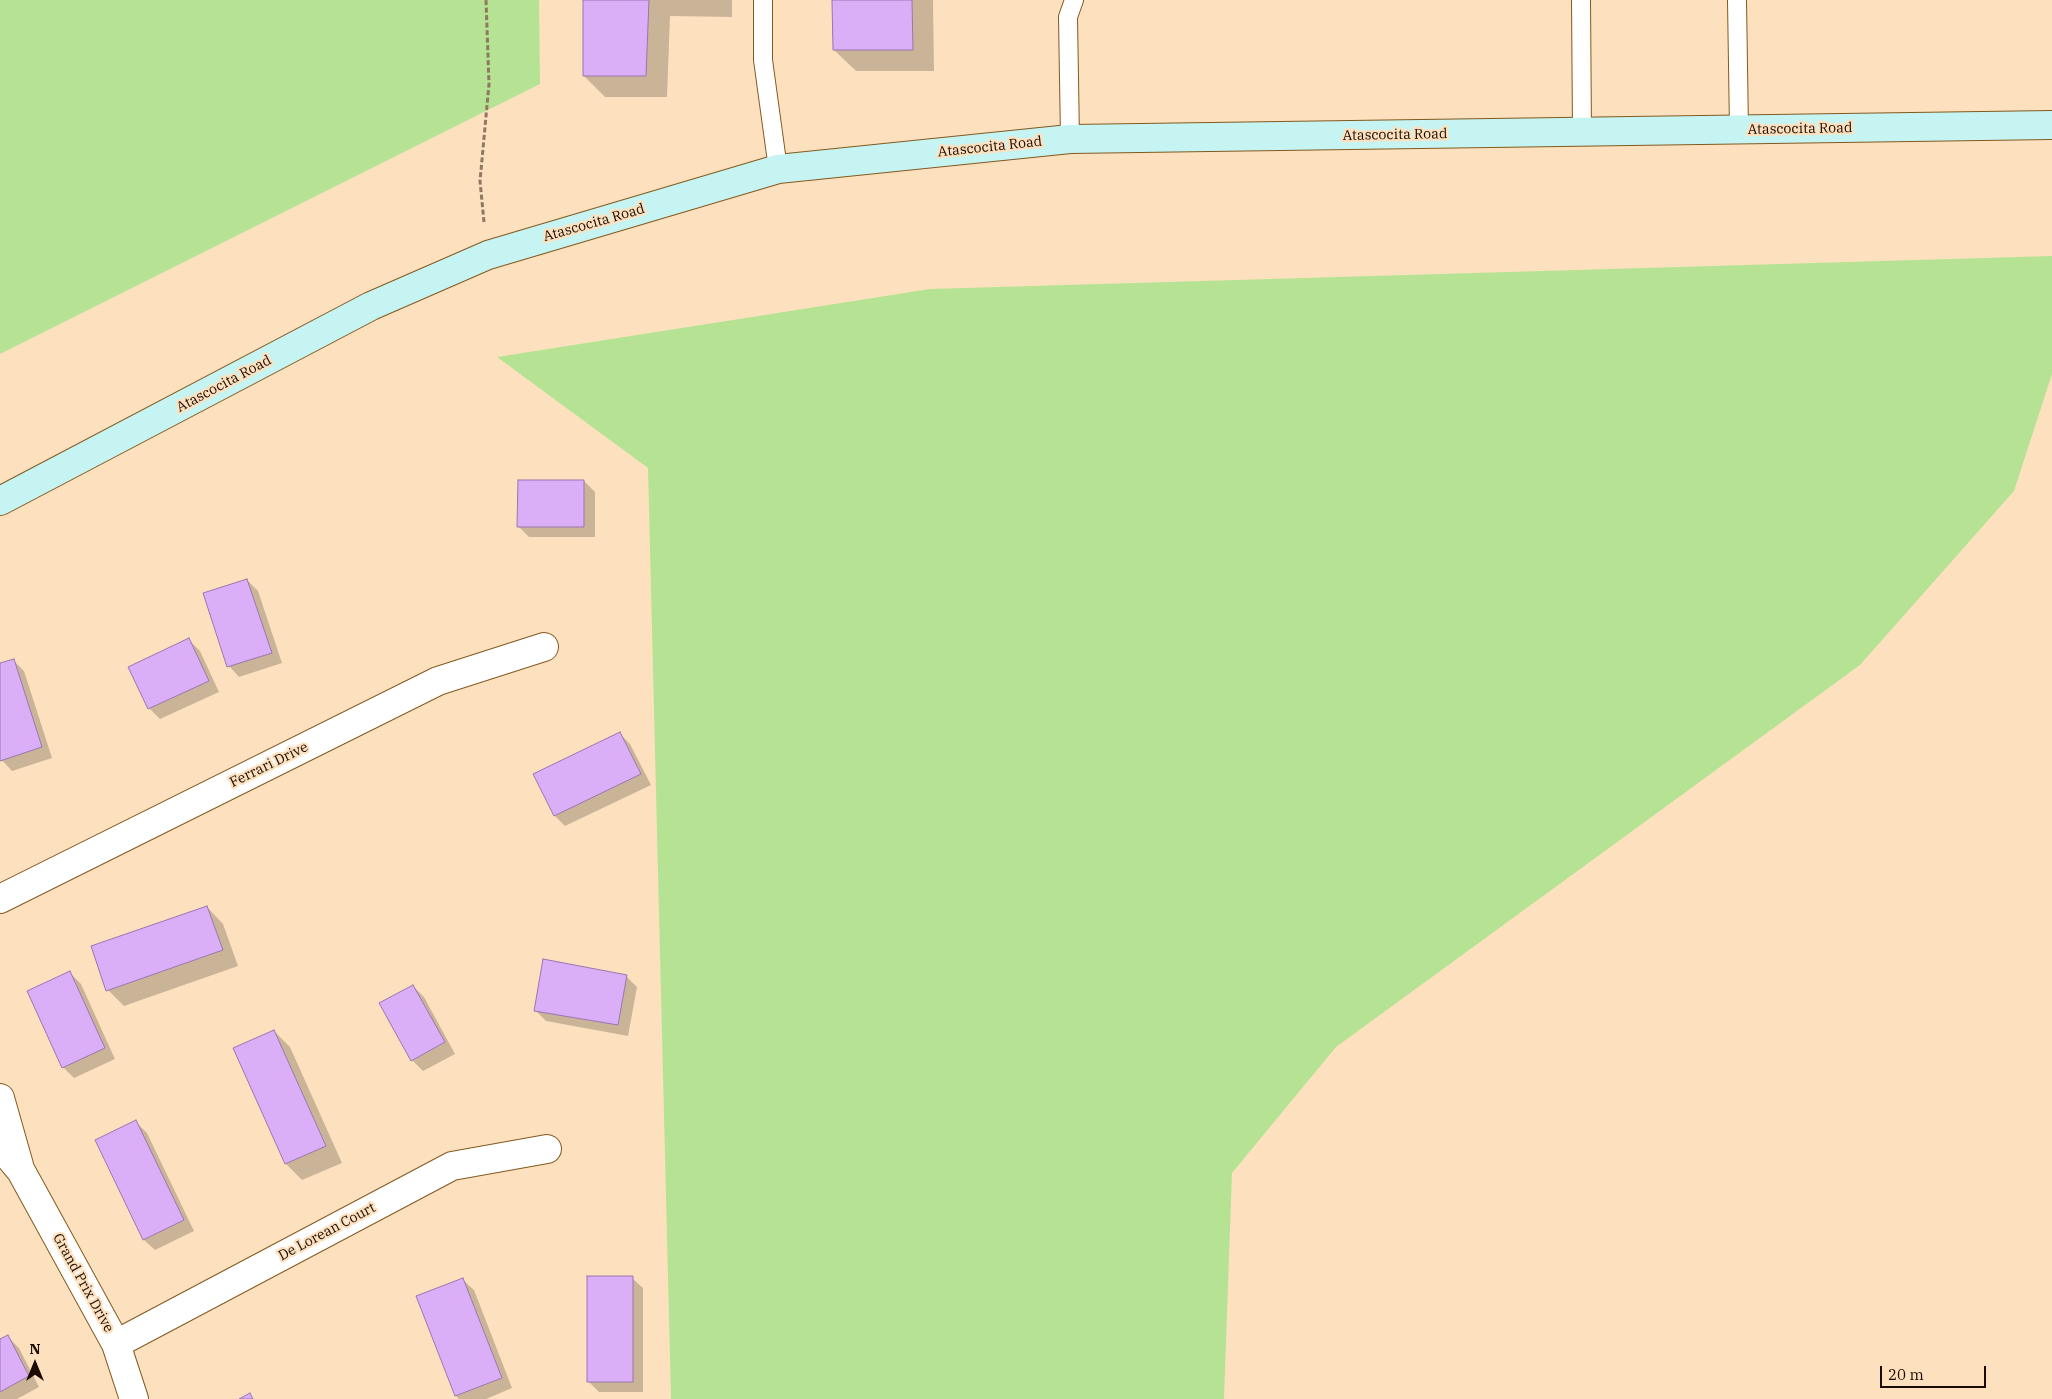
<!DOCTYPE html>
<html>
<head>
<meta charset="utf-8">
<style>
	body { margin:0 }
	#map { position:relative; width:2052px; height:1399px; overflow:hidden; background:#fde1bf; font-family:"IBM Plex Serif",serif }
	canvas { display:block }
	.north { position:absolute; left:10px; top:1339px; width:50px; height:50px; -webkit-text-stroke:4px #fde1bf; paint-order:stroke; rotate:0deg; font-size:14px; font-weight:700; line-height:20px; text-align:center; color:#1a0a00 }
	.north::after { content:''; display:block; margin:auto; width:18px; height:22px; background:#1a0a00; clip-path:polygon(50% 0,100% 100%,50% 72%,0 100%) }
	.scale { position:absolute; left:1880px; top:1366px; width:106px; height:22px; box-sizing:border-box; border:2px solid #1a0a00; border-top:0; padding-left:6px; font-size:15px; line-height:18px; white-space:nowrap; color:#1a0a00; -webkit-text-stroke:4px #fde1bf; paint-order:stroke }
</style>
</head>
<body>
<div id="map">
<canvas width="2052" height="1399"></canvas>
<div class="north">N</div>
<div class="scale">20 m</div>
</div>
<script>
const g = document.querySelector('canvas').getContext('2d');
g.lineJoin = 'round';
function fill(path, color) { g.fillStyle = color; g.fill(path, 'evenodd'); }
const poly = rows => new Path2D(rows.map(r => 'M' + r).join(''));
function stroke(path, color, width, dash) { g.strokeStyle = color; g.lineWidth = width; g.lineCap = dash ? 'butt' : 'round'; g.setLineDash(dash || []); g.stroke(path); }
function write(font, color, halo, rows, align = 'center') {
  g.font = font + ' "IBM Plex Serif",serif'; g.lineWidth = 4.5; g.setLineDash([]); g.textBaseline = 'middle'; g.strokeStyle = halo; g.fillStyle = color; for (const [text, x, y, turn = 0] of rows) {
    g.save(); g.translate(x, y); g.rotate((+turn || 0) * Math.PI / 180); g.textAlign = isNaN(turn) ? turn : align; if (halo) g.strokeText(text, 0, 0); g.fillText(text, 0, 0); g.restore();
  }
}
fill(poly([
	[0,0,539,0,540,84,0,354],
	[2052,256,2052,374,2014,491,1860,665,1336,1047,1232,1173,1224,1399,671,1399,648,468,497,357,930,289]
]), '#b6e393');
fill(poly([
	[585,0,732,0,732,17,670,16,667,97,605,97,584,76],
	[834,0,933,0,934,71,856,71,834,50],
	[584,481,595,492,595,537,529,537,518,526],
	[247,580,258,591,282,663,239,677,229,666],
	[189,640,200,651,219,692,160,719,149,708],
	[13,660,24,671,52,758,12,771,0,758,0,664],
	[619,733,630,744,651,785,565,826,555,816],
	[207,907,223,924,238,966,124,1006,108,990],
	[70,973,81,984,115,1059,74,1078,63,1067],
	[626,976,637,987,628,1036,546,1021,535,1010],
	[413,986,424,997,455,1054,423,1071,412,1060],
	[274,1031,290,1047,342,1163,302,1180,286,1164,235,1048],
	[136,1122,147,1133,194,1231,155,1250,144,1240,96,1140],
	[632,1278,643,1288,643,1392,599,1392,588,1381],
	[463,1280,474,1290,512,1388,486,1399,459,1399,456,1396],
	[8,1337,19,1348,39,1387,17,1399,0,1399,0,1341]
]), '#0003');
const building = poly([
	[583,0,649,0,646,76,583,76,583,0],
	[832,0,912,0,913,50,833,50,832,0],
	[518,480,584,480,584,527,517,527,518,480],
	[247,579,272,653,227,667,203,593,247,579],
	[189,638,209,681,148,709,128,667,189,638],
	[14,659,42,747,0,761,0,663,14,659],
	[620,732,641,774,554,816,533,774,620,732],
	[207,906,223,950,106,991,91,946,207,906],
	[543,959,627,975,618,1025,534,1011,543,959],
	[70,971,105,1048,62,1068,27,991,70,971],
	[413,985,445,1042,411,1061,379,1003,413,985],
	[274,1030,326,1146,285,1164,233,1048,274,1030],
	[136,1120,184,1220,143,1240,95,1140,136,1120],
	[587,1276,633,1276,633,1382,587,1382,587,1276],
	[463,1278,502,1378,455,1396,416,1296,463,1278],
	[8,1335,29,1376,0,1392,0,1339,8,1335],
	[250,1393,253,1399,239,1399,250,1393]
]);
fill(building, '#dbaef8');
stroke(building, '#9976ae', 1);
const service = poly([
	[763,0,763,60,778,169],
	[1581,0,1582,132],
	[1737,0,1739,130],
	[1070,139,1068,17,1074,0]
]);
const minor = poly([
	[0,899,438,681,544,647],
	[0,1098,19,1165],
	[0,1146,21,1171,116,1344,134,1399],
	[116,1344,452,1166,547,1149]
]);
const secondary = poly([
	[0,501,371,306,488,255,778,169,1070,139,2052,125]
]);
stroke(service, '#83591e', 20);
stroke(minor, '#83591e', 30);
stroke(secondary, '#83591e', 30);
stroke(poly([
	[484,222,480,181,489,84,486,0]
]), '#8e7861', 3, [5, 2.5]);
stroke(service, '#fff', 18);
stroke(minor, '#fff', 28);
stroke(secondary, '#c5f4f2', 28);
write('14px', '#1a0a00', '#fde1bf', [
	["Atascocita Road",1800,129,-1],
	["Atascocita Road",1395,135,-1],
	["Atascocita Road",990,147,-6],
	["Atascocita Road",594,223,-16],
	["Atascocita Road",224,384,-28],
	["Ferrari Drive",269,765,-26],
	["De Lorean Court",327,1232,-28],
	["Grand Prix Drive",83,1283,61]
]);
</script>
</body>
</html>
